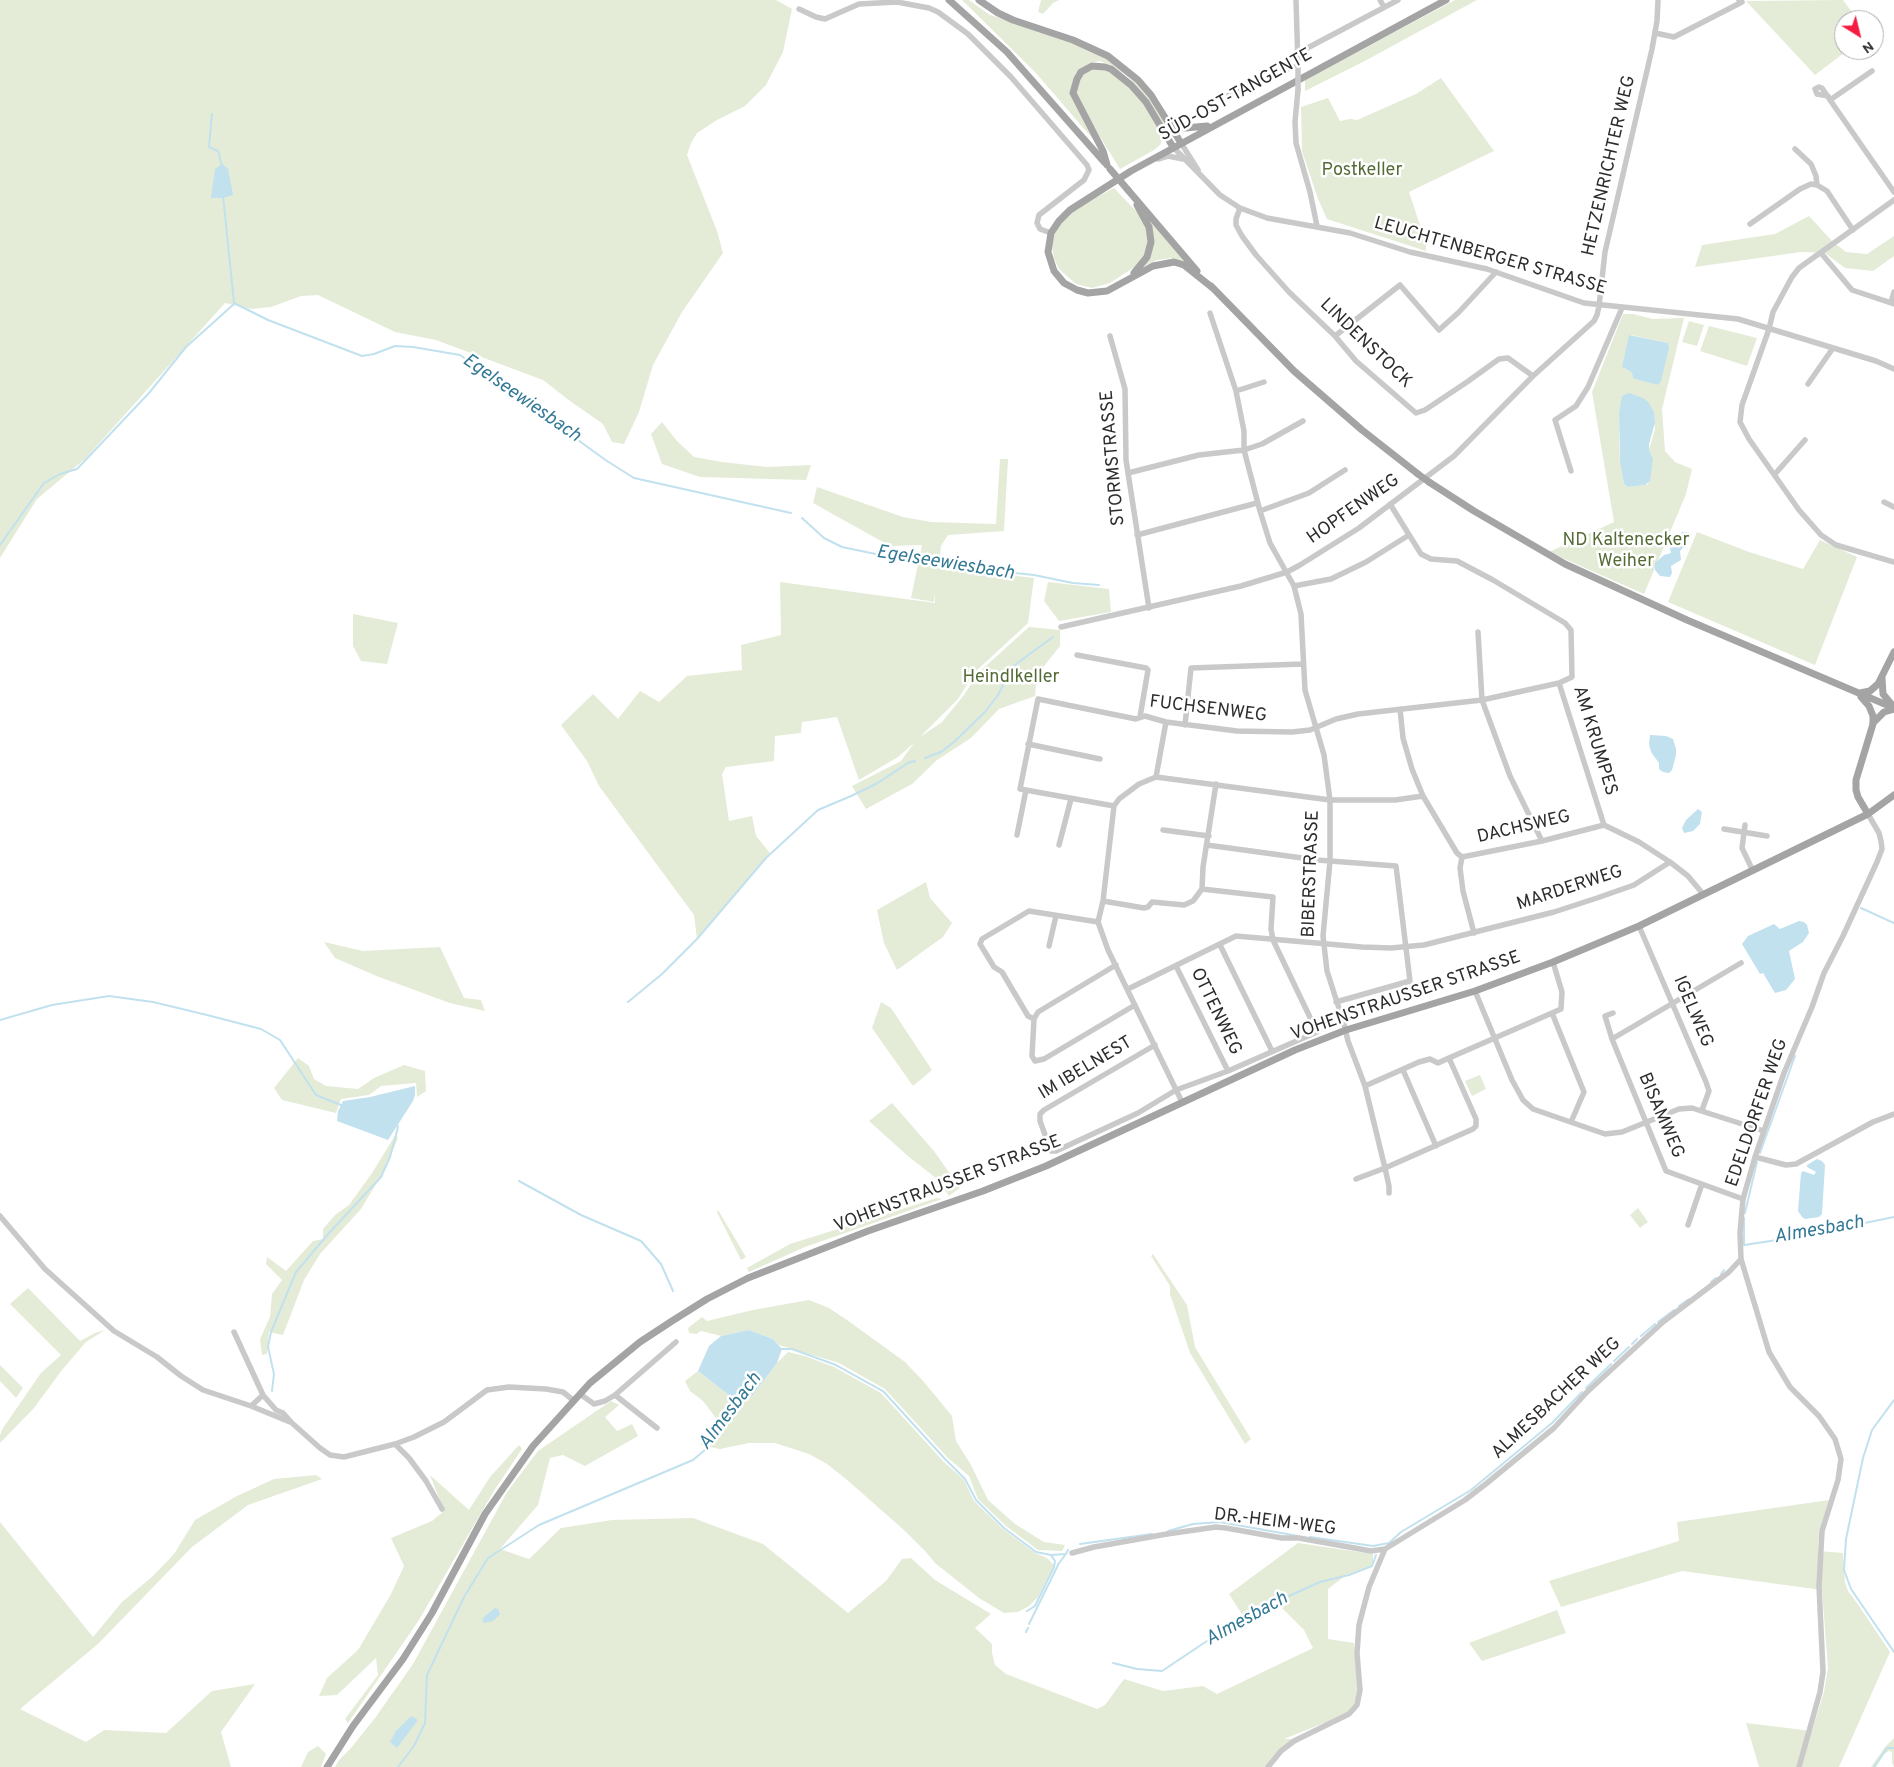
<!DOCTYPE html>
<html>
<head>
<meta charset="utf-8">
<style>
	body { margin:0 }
	#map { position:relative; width:1894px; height:1767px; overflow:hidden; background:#fff; font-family:Overpass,sans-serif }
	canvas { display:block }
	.north { position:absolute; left:1834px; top:10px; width:50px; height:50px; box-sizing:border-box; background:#fff; border:1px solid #ababab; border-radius:50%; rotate:144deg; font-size:14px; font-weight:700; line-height:20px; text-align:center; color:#2c2c2c }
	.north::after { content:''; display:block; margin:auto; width:18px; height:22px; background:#f51c41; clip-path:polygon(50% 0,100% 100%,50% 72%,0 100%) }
</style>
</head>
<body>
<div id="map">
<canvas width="1894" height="1767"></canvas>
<div class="north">N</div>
</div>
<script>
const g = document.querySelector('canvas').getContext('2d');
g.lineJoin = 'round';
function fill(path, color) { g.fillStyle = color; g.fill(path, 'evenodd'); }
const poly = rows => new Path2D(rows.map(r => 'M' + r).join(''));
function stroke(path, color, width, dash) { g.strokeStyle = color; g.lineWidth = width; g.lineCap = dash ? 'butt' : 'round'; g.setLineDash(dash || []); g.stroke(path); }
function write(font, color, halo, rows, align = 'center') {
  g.font = font + ' Overpass,sans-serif'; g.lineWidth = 5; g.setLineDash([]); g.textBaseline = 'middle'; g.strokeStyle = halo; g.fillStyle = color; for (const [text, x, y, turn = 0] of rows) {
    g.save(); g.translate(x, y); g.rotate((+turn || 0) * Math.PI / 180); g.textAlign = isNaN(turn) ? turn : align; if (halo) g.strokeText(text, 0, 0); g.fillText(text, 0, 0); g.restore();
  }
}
fill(poly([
	[0,0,776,0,792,9,783,52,766,85,745,106,717,120,697,133,691,143,687,155,717,231,723,253,682,312,653,365,639,412,624,444,612,442,603,424,570,401,543,380,436,340,395,332,318,295,301,296,271,307,251,309,225,303,85,459,37,499,0,558],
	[962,0,969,0,990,15,1068,40,1104,57,1117,66,1142,88,1169,128,1166,129,1150,102,1131,79,1111,65,1100,61,1090,63,1076,73,1071,88,1099,146,1035,72],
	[1041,0,1059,0,1053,3,1043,14,1038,12],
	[1455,0,1477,0,1361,63,1305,91,1305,80],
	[1843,0,1858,20,1844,20,1844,50,1848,50,1815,75,1746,1],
	[1092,69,1109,71,1122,79,1141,99,1163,134,1161,144,1154,150,1120,169,1087,116,1077,95,1077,84,1084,72],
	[1441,78,1494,151,1409,192,1426,243,1426,251,1327,219,1318,199,1302,151,1301,107,1328,98,1340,121,1350,119,1357,120,1416,94],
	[1114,188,1137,212,1143,221,1147,231,1148,242,1145,254,1139,264,1110,283,1092,288,1076,284,1059,269,1054,258,1052,246,1054,235,1066,216,1080,206],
	[1809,216,1832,241,1846,252,1867,254,1894,236,1894,256,1873,271,1845,268,1825,253,1801,252,1695,267,1702,245,1775,234],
	[1150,221,1189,265,1172,258,1157,260,1143,267,1153,231],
	[1623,314,1633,314,1653,319,1684,318,1662,409,1665,451,1675,462,1692,469,1686,494,1644,594,1549,552,1614,522,1592,392],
	[1631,335,1668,343,1658,385,1634,379,1631,372,1623,368],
	[1623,396,1654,412,1655,429,1649,450,1652,457,1648,484,1645,485,1628,487,1624,484,1620,462,1619,440,1619,413],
	[1689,321,1704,325,1697,346,1682,342],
	[1709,326,1757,338,1747,366,1700,351],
	[662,422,677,441,694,457,722,462,767,467,811,465,806,480,700,477,662,464,651,434],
	[1000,459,1008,459,1004,531,948,535,941,546,939,567,1034,578,1028,623,975,672,958,699,920,737,942,722,964,695,978,673,1029,627,1060,630,1060,646,1037,675,1035,696,999,709,971,738,937,760,912,784,866,809,852,786,901,761,914,743,898,757,859,780,837,717,802,722,801,733,775,736,774,761,726,767,722,774,729,821,752,816,756,836,770,853,697,939,694,915,599,786,587,761,561,725,593,694,618,719,640,691,659,702,687,676,742,670,741,645,781,635,780,582,935,603,935,593,934,602,911,598,922,545,890,546,813,503,817,487,903,517,931,522,996,524],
	[1697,532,1749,552,1803,569,1820,540,1857,557,1815,665,1668,602],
	[1048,582,1109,589,1111,612,1059,621,1044,601],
	[353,614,398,623,387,664,361,661,353,646],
	[926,882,930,898,952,923,943,937,897,970,884,943,877,910],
	[324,942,363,951,440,947,464,998,481,1000,485,1011,450,1003,379,977,335,958],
	[881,1002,891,1008,932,1070,913,1086,872,1028],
	[298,1058,309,1066,314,1079,326,1086,358,1089,374,1078,404,1065,425,1071,426,1091,417,1097,416,1083,381,1086,369,1095,341,1099,336,1113,282,1100,274,1088],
	[1480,1075,1486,1089,1472,1096,1465,1081],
	[892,1103,934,1151,960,1188,949,1196,936,1178,909,1157,869,1121],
	[396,1134,398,1138,384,1171,361,1209,320,1254,304,1280,283,1335,269,1332,267,1354,262,1355,260,1339,270,1317,272,1294,282,1280,266,1264,267,1257,286,1271,313,1241,323,1239,323,1229,335,1215,349,1205,372,1173],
	[937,1198,942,1199,805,1247,749,1272,747,1268,790,1244],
	[1638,1208,1648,1222,1640,1228,1630,1215],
	[718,1210,746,1257,741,1260,717,1212],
	[1153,1254,1187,1305,1195,1347,1251,1439,1245,1444,1190,1353,1170,1294,1170,1286,1151,1256],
	[28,1288,80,1341,95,1333,105,1330,86,1342,62,1370,34,1408,0,1443,0,1435,3,1428,41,1373,61,1355,10,1304],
	[809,1300,829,1308,847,1320,905,1362,924,1382,952,1416,956,1441,971,1465,988,1500,1015,1524,1044,1542,1065,1545,1062,1551,1038,1550,1006,1526,978,1499,969,1476,948,1458,885,1389,839,1363,779,1345,773,1339,749,1330,721,1336,701,1331,696,1334,689,1333,688,1328,702,1317,707,1321,753,1310],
	[788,1352,805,1356,834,1367,881,1393,943,1461,964,1480,974,1501,1003,1529,1035,1553,1047,1558,1054,1565,1038,1597,1029,1606,1018,1612,1004,1613,979,1598,935,1563,926,1552,904,1530,846,1479,827,1464,809,1454,775,1443,749,1443,720,1449,700,1445,719,1422,703,1401,690,1391,685,1381,698,1371,735,1400,755,1392,777,1363],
	[0,1365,23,1388,16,1398,0,1381],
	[611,1401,619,1405,605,1417,617,1431,632,1424,638,1436,585,1466,563,1455,550,1458,538,1505,500,1549,529,1559,561,1528,612,1520,693,1518,763,1544,848,1613,886,1581,902,1559,911,1558,935,1580,991,1614,975,1628,992,1644,992,1653,995,1665,1006,1674,1097,1709,1105,1705,1124,1679,1163,1691,1203,1686,1217,1694,1313,1648,1304,1630,1280,1606,1247,1622,1229,1594,1298,1543,1373,1554,1373,1565,1346,1575,1328,1589,1328,1639,1354,1643,1358,1695,1354,1707,1344,1715,1284,1739,1302,1739,1279,1755,1269,1767,335,1767,339,1760,351,1748,375,1718,413,1664,507,1492,538,1451],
	[519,1445,522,1449,495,1489,419,1620,348,1723,345,1719,378,1675,376,1658,337,1695,319,1696,327,1678,358,1650,391,1594,404,1566,391,1538,432,1521,444,1511,430,1475,469,1510,490,1477],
	[316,1475,322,1479,248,1505,192,1547,98,1644,20,1709,86,1742,104,1730,166,1733,212,1691,255,1684,221,1732,231,1767,0,1767,0,1522,93,1637,122,1602,153,1576,174,1554,195,1520,237,1496,274,1479],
	[1829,1500,1819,1532,1818,1551,1843,1553,1845,1582,1848,1591,1857,1603,1890,1652,1839,1767,1759,1767,1746,1723,1812,1731,1824,1692,1828,1668,1822,1590,1682,1571,1561,1607,1549,1581,1679,1541,1677,1522],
	[1557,1610,1566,1633,1482,1661,1469,1643],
	[1894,1738,1894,1767,1892,1763,1892,1752,1889,1751,1884,1754,1876,1767,1871,1767,1885,1747],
	[318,1746,326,1754,321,1767,301,1767,308,1752]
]), '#e4ecd7');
fill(poly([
	[222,164,228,169,233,195,223,198,211,198,215,169],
	[1629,335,1668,343,1669,348,1661,381,1658,385,1634,379,1631,372,1622,367],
	[1629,393,1643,398,1649,403,1654,412,1655,423,1649,444,1649,450,1653,459,1650,481,1645,485,1628,487,1624,484,1620,462,1619,413,1622,396],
	[1682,532,1687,532,1689,536,1686,544,1680,551,1681,560,1671,566,1672,573,1670,577,1660,576,1655,570,1655,563,1664,555,1671,553,1670,547,1678,536],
	[1650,735,1666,736,1673,739,1676,749,1676,755,1672,770,1669,773,1663,772,1659,769,1659,763,1651,752,1649,744],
	[1698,809,1702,812,1700,824,1693,831,1684,833,1682,828,1686,820],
	[1799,921,1804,922,1807,925,1809,933,1803,942,1789,951,1795,979,1786,990,1775,993,1763,973,1760,974,1742,944,1748,936,1774,924,1780,929],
	[415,1086,415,1095,413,1101,388,1140,337,1121,338,1111,343,1101,370,1097],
	[1817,1159,1822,1161,1825,1165,1822,1214,1819,1217,1805,1219,1802,1217,1798,1211,1801,1173,1803,1171,1814,1175,1816,1172,1807,1167,1807,1165],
	[749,1330,773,1339,782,1349,777,1363,755,1392,747,1401,735,1400,698,1371,709,1346,721,1336],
	[495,1608,498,1609,500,1614,493,1621,484,1623,482,1621,484,1617],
	[411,1716,418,1720,397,1748,390,1742,396,1731]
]), '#c1e1ee');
stroke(poly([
	[212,114,209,147,218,151,222,166],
	[223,195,234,303,268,320,362,356,374,354,395,346,413,347,460,355,607,461,634,478,791,513],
	[802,518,824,538,842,547,919,563,1034,575,1073,583,1099,585],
	[0,545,44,483,60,474,77,469,149,393,186,347,234,304],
	[925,758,941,752,954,742,985,712,998,695,1012,667,1053,637],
	[1861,908,1894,923],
	[628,1002,662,974,697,939,766,858,818,810,851,796,876,784,908,763,915,761],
	[0,1020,52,1005,109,996,153,1002,207,1015,261,1029,280,1040,316,1095,341,1105],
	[1760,1153,1795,1056],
	[519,1181,581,1215,641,1241,661,1264,673,1291],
	[1745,1213,1757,1162],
	[1744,1218,1744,1245,1797,1237,1894,1217],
	[1721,1274,1724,1270],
	[1711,1282,1716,1278],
	[1679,1306,1689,1299],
	[1658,1322,1674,1310],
	[1641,1336,1655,1324],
	[1632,1344,1637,1339],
	[781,1349,792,1349,836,1365,883,1391,945,1459,965,1479,976,1500,1004,1528,1036,1552,1051,1555,1066,1554,1068,1550],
	[1614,1361,1629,1347],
	[1586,1388,1611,1364],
	[272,1391,274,1374,268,1347,271,1332,296,1272,329,1233,381,1177,390,1157,398,1127,397,1125],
	[1894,1400,1872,1430,1863,1458,1846,1539,1844,1570,1851,1589,1894,1652],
	[1168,1531,1193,1524,1220,1522,1298,1536],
	[1310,1537,1373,1546,1389,1543,1401,1532,1471,1490,1552,1423,1582,1392],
	[1080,1544,1152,1534],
	[1027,1611,1035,1606,1054,1567,1055,1561,1051,1555],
	[1029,1624,1059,1563,1066,1554],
	[1026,1632,1028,1628],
	[1113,1663,1137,1669,1162,1671,1228,1627,1289,1596,1320,1582,1349,1575,1372,1566,1376,1555],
	[398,1767,414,1746,425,1723,427,1675,464,1597,488,1558,539,1525,693,1460,706,1449,736,1399],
	[1874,1767,1887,1748,1894,1748]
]), '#c1e1ee', 2);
stroke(poly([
	[1380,0,1384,7],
	[799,9,816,17,825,19,859,4,897,2,929,8,938,12,968,34,1011,77,1087,165,1089,170,1084,180,1039,215,1037,223,1040,229,1051,233],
	[1655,33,1674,37,1742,2,1739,0],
	[1298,53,1398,0],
	[1298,90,1295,122,1296,143,1310,192,1317,226],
	[1229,95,1287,69,1298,66,1296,0],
	[1828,96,1817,94,1815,89,1819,87,1822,88,1830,100,1894,192],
	[1830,100,1872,71],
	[1181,143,1198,170],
	[1173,147,1220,195,1240,208,1267,218,1350,233,1410,252,1487,269,1584,303,1738,319,1876,361,1894,369],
	[1795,149,1811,164,1816,176,1817,185,1827,191,1853,230],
	[1158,159,1168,156,1183,159],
	[1894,200,1799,268,1792,277,1773,312,1769,329,1742,405,1740,422,1749,439,1799,510,1821,535,1836,545,1894,562],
	[1240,208,1236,219,1236,225,1242,236,1256,255,1289,292,1335,336,1356,361,1416,413,1425,410,1467,382,1499,359,1508,358,1533,376],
	[1750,224,1800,189,1811,184,1817,185],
	[1821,253,1852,290,1894,304],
	[1891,303,1894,292],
	[1210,313,1236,391,1244,431,1244,450,1260,511,1270,543,1294,586,1301,614,1305,690,1324,755,1330,800,1330,861,1323,936,1327,971,1344,1024,1348,1041,1365,1086,1385,1168,1389,1186,1389,1193],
	[1110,336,1125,389,1126,460,1149,608],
	[1335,336,1400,285,1439,330,1459,312,1496,272],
	[1808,384,1833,348],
	[1236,391,1264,382],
	[1571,471,1555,420,1576,406,1588,387,1622,308],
	[1128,473,1199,455,1244,450,1262,444,1303,421],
	[1775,474,1805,440],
	[1884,502,1894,507],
	[1260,511,1309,493,1345,470],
	[1137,535,1257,503],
	[1294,586,1331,579,1366,562,1409,535],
	[1061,627,1241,586,1287,572,1300,565,1359,528,1454,456,1533,376,1594,321,1597,315,1599,306,1605,252,1652,49,1657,21,1658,0],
	[1478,632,1482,700,1510,776,1542,841],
	[1077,655,1146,668,1148,670,1140,717],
	[1559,683,1604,825,1639,842,1670,862,1688,876,1703,894],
	[1400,709,1403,738,1412,769,1423,796,1457,853,1462,857,1542,841,1604,825],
	[1185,725,1191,668,1303,664],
	[1028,744,1100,759],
	[1156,777,1166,722],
	[1114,806,1020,789,1038,699,1136,719,1145,716,1166,722,1237,731,1292,732,1310,730,1336,719,1358,714,1482,700,1559,683,1572,677,1571,630,1565,623,1493,580,1457,561,1431,559,1421,554,1390,504],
	[1745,825,1742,848,1753,871],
	[1724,829,1767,836],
	[1163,830,1209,836],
	[1017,835,1026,790],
	[1059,845,1071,799],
	[1207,845,1317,860,1396,866,1410,981,1336,1002],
	[1462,857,1460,868,1463,891,1474,933],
	[1103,901,1144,908,1148,907,1152,902,1184,905,1193,901,1202,889,1203,867,1216,784],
	[1639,926,1706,1082,1709,1091,1702,1110],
	[1220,945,1272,1051],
	[1049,946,1056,916],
	[1116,965,1038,1012,1034,1019,1032,1056,1035,1061,1044,1059,1135,1005],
	[1176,966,1228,1071],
	[1128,989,1236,936,1362,947,1391,948,1424,945,1554,912,1597,898,1634,885,1670,862],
	[1475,991,1512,1080,1523,1100,1533,1109,1605,1134,1622,1132,1679,1109,1692,1108,1764,1131],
	[1552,1013,1561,1009,1562,992,1553,962],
	[1613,1013,1605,1016,1612,1039,1666,1171,1743,1199],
	[1034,1019,1028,1016,1002,972,994,967,980,944,982,939,1029,911,1098,922],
	[1612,1039,1741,963],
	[1155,1045,1044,1110,1040,1114,1040,1121,1051,1151,1056,1151,1138,1113,1176,1090,1228,1071,1317,1032,1273,940,1271,929,1273,897,1202,889],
	[1403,1070,1436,1146],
	[1365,1086,1419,1062,1430,1059,1438,1063,1449,1058,1552,1013,1584,1092,1571,1122],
	[1182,1102,1108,950,1098,922,1103,901,1114,806,1119,799,1139,784,1156,777,1330,800,1395,800,1423,796],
	[1755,1157,1786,1165,1796,1164,1873,1122,1894,1114],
	[1356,1179,1385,1168,1473,1129,1476,1126,1476,1119,1449,1058],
	[0,1216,45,1269,114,1331,157,1357,181,1376,203,1390,251,1406,290,1422],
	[1688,1225,1702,1184],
	[234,1332,263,1395],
	[580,1394,594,1404,605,1401,615,1395,676,1342],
	[615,1395,657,1428],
	[251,1406,263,1395,276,1410,283,1413,292,1423,320,1448,330,1455,344,1457,395,1444,414,1437,444,1422,487,1390,509,1387,546,1389,563,1392,573,1400],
	[395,1444,409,1458,426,1481,442,1509],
	[1072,1553,1094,1547,1167,1534,1216,1527,1226,1528,1282,1538,1299,1538,1371,1551,1385,1549,1465,1500,1487,1483,1554,1428,1587,1392,1663,1322,1729,1272,1741,1259],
	[1268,1767,1281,1751,1294,1741,1349,1714,1357,1705,1360,1690,1357,1653,1359,1625,1369,1587,1385,1549],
	[1799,1767,1820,1692,1823,1672,1819,1586,1822,1531,1838,1480,1841,1459,1835,1439,1819,1416,1790,1387,1769,1352,1741,1259,1740,1233,1743,1199,1755,1157,1784,1073,1812,1007,1824,973,1843,936,1877,862,1882,849,1881,841,1879,833,1868,814]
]), '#c9c9c9', 5.5);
stroke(poly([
	[949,0,1007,52,1105,163],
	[979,0,998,13,1013,20,1073,40,1108,56,1138,80,1151,95,1181,143],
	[1170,121,1185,128,1207,126],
	[1107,165,1103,151,1073,93,1077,79,1081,72,1092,66,1105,67,1111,69,1131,85,1146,102,1173,147],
	[1128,190,1197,271],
	[1134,273,1147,257,1151,242,1149,227,1137,205],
	[1211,286,1294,371,1362,430,1418,474],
	[1214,289,1184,265,1174,262,1153,266,1107,291,1088,293,1077,290,1064,283,1054,271,1048,252,1051,233,1059,221,1070,210,1131,171,1446,0],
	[1429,482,1474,511,1565,564,1687,620,1894,708],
	[1882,678,1883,694,1893,706],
	[1860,693,1870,691,1878,684,1894,652],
	[1861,697,1869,706,1873,716,1873,724,1856,780,1856,790,1858,797,1868,814],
	[1873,723,1884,712,1894,709],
	[327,1767,353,1726,403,1659,432,1613,485,1514,533,1446,590,1383,640,1342,672,1321,707,1299,748,1278,868,1231,983,1191,1046,1166,1295,1050,1346,1030,1475,991,1553,962,1639,926,1868,814,1894,795]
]), '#a4a4a4', 7);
stroke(poly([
	[1298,90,1298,66]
]), '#c9c9c9', 5.5);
stroke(poly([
	[1110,169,1128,190],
	[1418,474,1429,482]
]), '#a4a4a4', 7);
write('18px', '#2c2c2c', '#fff', [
	["SÜD-OST-TANGENTE",1236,96,-29],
	["HETZENRICHTER WEG",1610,166,-77],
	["LEUCHTENBERGER STRASSE",1490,257,16],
	["LINDENSTOCK",1365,344,44],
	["STORMSTRASSE",1114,458,-95],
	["HOPFENWEG",1354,510,-35],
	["FUCHSENWEG",1208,710,7],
	["AM KRUMPES",1594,741,73],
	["DACHSWEG",1524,828,-13],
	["BIBERSTRASSE",1312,874,-88],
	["MARDERWEG",1570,889,-18],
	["VOHENSTRAUSSER STRASSE",1406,997,-19],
	["OTTENWEG",1215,1012,64],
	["IGELWEG",1692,1012,67],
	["IM IBELNEST",1086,1069,-31],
	["EDELDORFER WEG",1758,1113,-71],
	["BISAMWEG",1660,1116,67],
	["VOHENSTRAUSSER STRASSE",948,1185,-21],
	["ALMESBACHER WEG",1557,1399,-43],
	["DR.-HEIM-WEG",1275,1523,7]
]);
write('18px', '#546b36', '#fff', [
	["Postkeller",1362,171],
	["ND Kaltenecker",1626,541],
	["Weiher",1626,562],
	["Heindlkeller",1011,678]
]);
write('italic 19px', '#337995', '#fff', [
	["Egelseewiesbach",521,399,35],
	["Egelseewiesbach",945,564,9],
	["Almesbach",1819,1231,-10],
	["Almesbach",731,1412,-53],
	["Almesbach",1247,1620,-29]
]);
</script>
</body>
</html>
